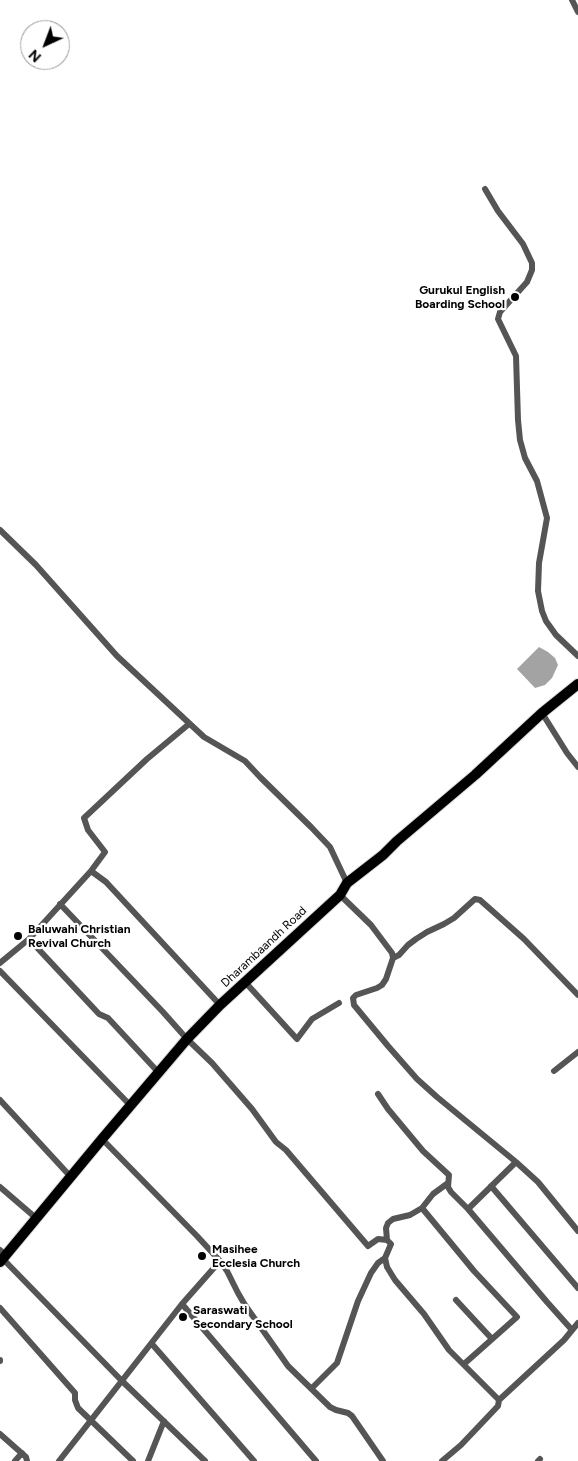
<!DOCTYPE html>
<html>
<head>
<meta charset="utf-8">
<style>
	body { margin:0 }
	#map { position:relative; width:578px; height:1461px; overflow:hidden; background:#fff; font-family:Figtree,sans-serif }
	canvas { display:block }
	.north { position:absolute; left:20px; top:20px; width:50px; height:50px; box-sizing:border-box; background:#fff; border:1px solid #999; border-radius:50%; rotate:223deg; font-size:14px; font-weight:700; line-height:20px; text-align:center; color:#000 }
	.north::after { content:''; display:block; margin:auto; width:18px; height:22px; background:#000; clip-path:polygon(50% 0,100% 100%,50% 72%,0 100%) }
</style>
</head>
<body>
<div id="map">
<canvas width="578" height="1461"></canvas>
<div class="north">N</div>
</div>
<script>
const g = document.querySelector('canvas').getContext('2d');
g.lineJoin = 'round';
function fill(path, color) { g.fillStyle = color; g.fill(path, 'evenodd'); }
const poly = rows => new Path2D(rows.map(r => 'M' + r).join(''));
function stroke(path, color, width, dash) { g.strokeStyle = color; g.lineWidth = width; g.lineCap = dash ? 'butt' : 'round'; g.setLineDash(dash || []); g.stroke(path); }
function write(font, color, halo, rows, align = 'center') {
  g.font = font + ' Figtree,sans-serif'; g.lineWidth = 4.5; g.setLineDash([]); g.textBaseline = 'middle'; g.strokeStyle = halo; g.fillStyle = color; for (const [text, x, y, turn = 0] of rows) {
    g.save(); g.translate(x, y); g.rotate((+turn || 0) * Math.PI / 180); g.textAlign = isNaN(turn) ? turn : align; if (halo) g.strokeText(text, 0, 0); g.fillText(text, 0, 0); g.restore();
  }
}
fill(poly([
	[539,647,548,652,555,658,558,665,552,678,545,685,535,688,517,669]
]), '#a3a3a3');
const primary = poly([
	[0,1262,102,1139,187,1039,220,1005,340,895,347,883,383,855,397,841,475,775,542,713,578,684]
]);
stroke(primary, '#dbdbdb', 12);
stroke(poly([
	[572,0,578,12],
	[485,189,498,211,523,244,532,263,532,270,527,282,500,312,498,319,516,356,518,420,520,440,525,458,537,481,547,518,539,563,538,591,542,611,546,621,556,635,578,656],
	[0,530,36,565,117,656,204,737,245,761,260,777,311,827,330,847,347,883],
	[542,713,567,753,578,767],
	[91,871,106,882,220,1005],
	[340,895,371,925,392,953,393,958,386,979,382,985,377,988,356,995,353,998,354,1005,388,1046,417,1079,437,1097,516,1162,538,1182,578,1231],
	[60,904,163,1012,187,1039,212,1063,252,1109,276,1142,286,1150,368,1246,378,1239,387,1240,391,1244,385,1258,378,1263,371,1273,358,1301,337,1363,312,1388],
	[29,939,99,1014,108,1018,159,1073],
	[393,958,399,955,408,945,416,939,427,932,444,924,454,918,475,899,480,900,524,939,578,995],
	[0,963,29,939,91,871,105,852,88,830,84,818,147,759,189,724],
	[0,971,130,1105],
	[245,982,297,1039,312,1019,339,1003],
	[554,1071,578,1052],
	[378,1094,388,1109,423,1151,449,1175,448,1187,451,1192,468,1209,547,1302,572,1330],
	[0,1100,70,1176],
	[102,1139,197,1236,220,1261,227,1271,238,1293,245,1305,288,1366,330,1407,336,1410,348,1413,352,1416,383,1461],
	[448,1183,433,1194,422,1208,474,1271,517,1317,464,1364],
	[491,1186,578,1288],
	[0,1187,36,1218],
	[468,1209,516,1162],
	[387,1240,386,1228,388,1223,393,1219,410,1215,422,1208],
	[0,1250,6,1255],
	[385,1258,387,1267,395,1280,424,1314,449,1350,499,1400],
	[3,1259,122,1381,205,1461],
	[456,1300,492,1339],
	[182,1304,316,1461],
	[0,1308,75,1393,75,1400,78,1408,133,1461],
	[152,1344,254,1461],
	[0,1360,0,1361],
	[0,1434,26,1457,27,1461],
	[15,1461,22,1453],
	[59,1461,182,1304,220,1261],
	[148,1461,164,1421],
	[442,1461,461,1445,498,1406,499,1400,564,1340,578,1323],
	[538,1461,540,1459]
]), '#555', 6);
stroke(primary, '#000', 10);
for (const [x, y, r, color] of [
	[515,297,5,"#000"],
	[18,936,5,"#000"],
	[202,1256,5,"#000"],
	[183,1317,5,"#000"]
]) { const dot = new Path2D(); dot.arc(x, y, r, 0, 2 * Math.PI); g.fillStyle = color; g.fill(dot); stroke(dot, '#fff', 2); }
write('bold 12px', '#000', '#fff', [
	["Gurukul English",505,290,"right"],
	["Boarding School",505,304,"right"],
	["Baluwahi Christian",28,929],
	["Revival Church",28,943],
	["Masihee",212,1249],
	["Ecclesia Church",212,1263],
	["Saraswati",193,1310],
	["Secondary School",193,1324]
], 'left');
write('12px', '#000', '#fff', [
	["Dharambaandh Road",264,947,-43]
]);
</script>
</body>
</html>
